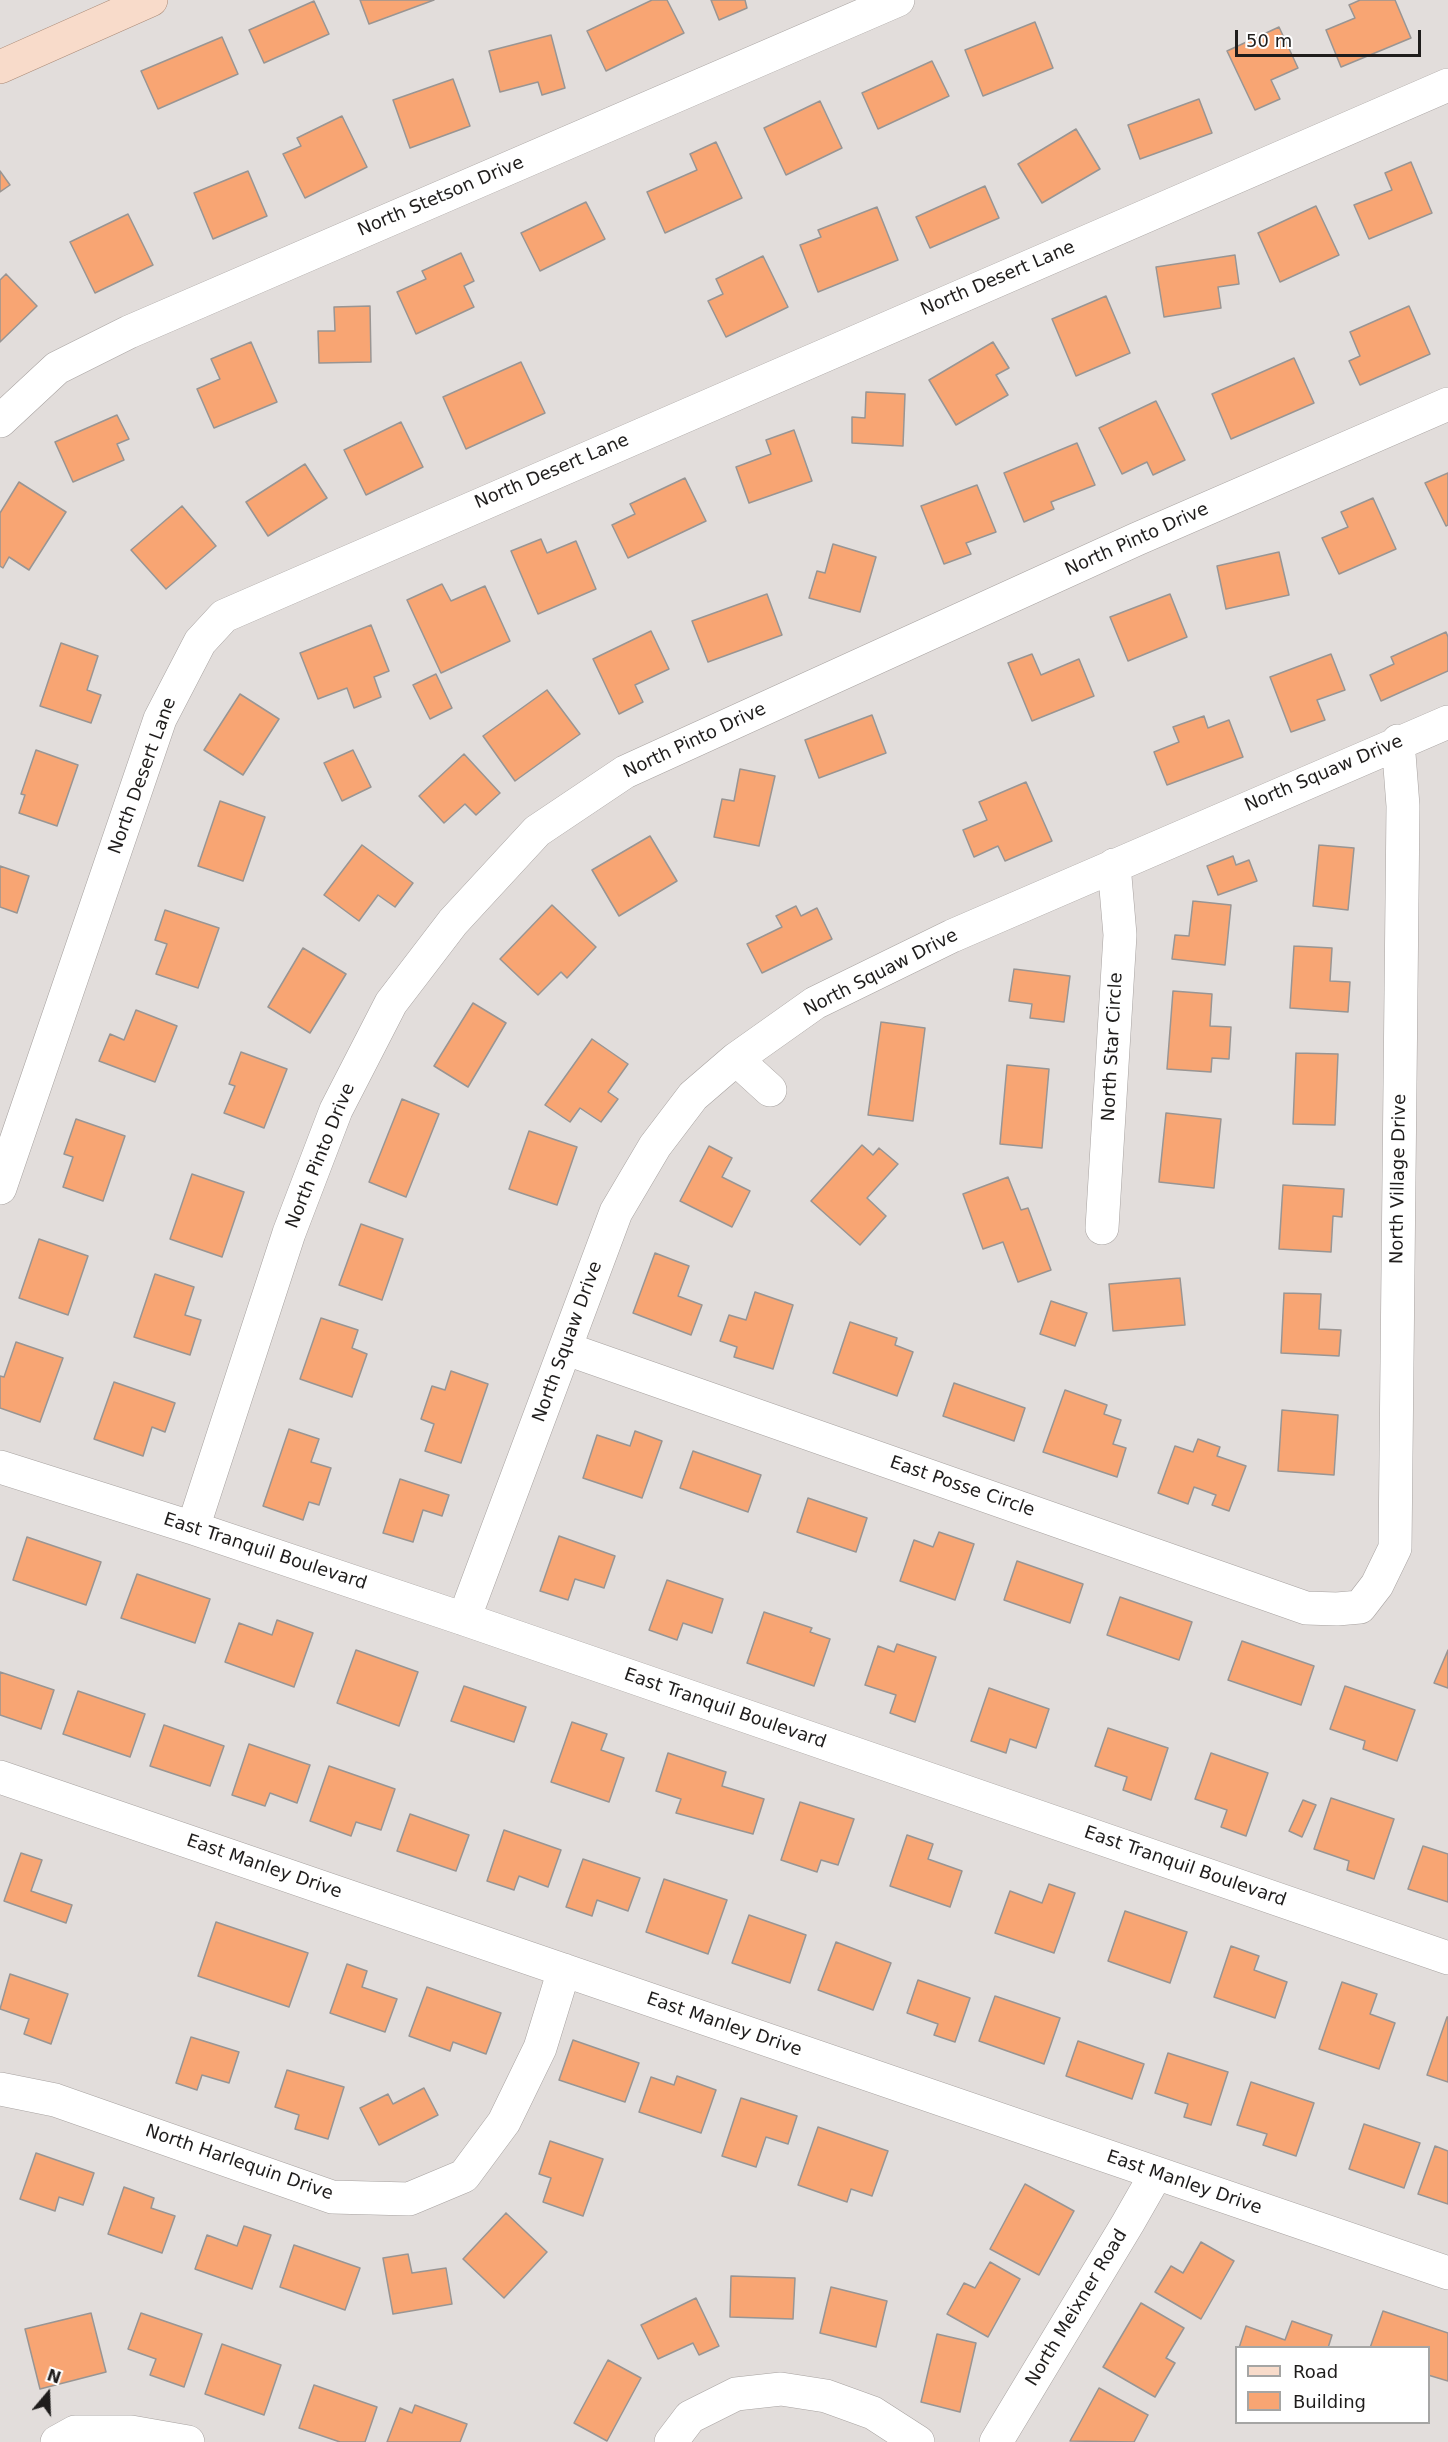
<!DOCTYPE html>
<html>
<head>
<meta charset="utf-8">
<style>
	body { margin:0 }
	#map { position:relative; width:1448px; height:2442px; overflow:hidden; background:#e2dddb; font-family:"DejaVu Sans",sans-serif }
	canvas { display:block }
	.legend { position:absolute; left:1235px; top:2346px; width:195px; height:78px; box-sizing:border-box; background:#fff; border:2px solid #a5a5a4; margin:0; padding:8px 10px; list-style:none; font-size:18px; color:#1f1d1c }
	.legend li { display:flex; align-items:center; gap:12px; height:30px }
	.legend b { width:30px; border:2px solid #a5a5a4 }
	.north { position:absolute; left:18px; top:2364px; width:60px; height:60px; -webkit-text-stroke:4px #fff; paint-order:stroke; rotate:19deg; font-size:16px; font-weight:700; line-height:24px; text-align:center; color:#1f1d1c }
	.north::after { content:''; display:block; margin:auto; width:21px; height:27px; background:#1f1d1c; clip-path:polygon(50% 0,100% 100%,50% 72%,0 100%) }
	.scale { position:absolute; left:1235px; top:30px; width:186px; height:27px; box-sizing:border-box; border:3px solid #1f1d1c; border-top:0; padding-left:8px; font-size:18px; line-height:21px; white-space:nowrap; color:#1f1d1c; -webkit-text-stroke:4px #fff; paint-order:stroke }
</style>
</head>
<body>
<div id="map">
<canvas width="1448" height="2442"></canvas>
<ul class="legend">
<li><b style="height:8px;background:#f8dbca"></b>Road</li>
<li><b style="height:16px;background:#f8a573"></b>Building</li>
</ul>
<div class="north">N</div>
<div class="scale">50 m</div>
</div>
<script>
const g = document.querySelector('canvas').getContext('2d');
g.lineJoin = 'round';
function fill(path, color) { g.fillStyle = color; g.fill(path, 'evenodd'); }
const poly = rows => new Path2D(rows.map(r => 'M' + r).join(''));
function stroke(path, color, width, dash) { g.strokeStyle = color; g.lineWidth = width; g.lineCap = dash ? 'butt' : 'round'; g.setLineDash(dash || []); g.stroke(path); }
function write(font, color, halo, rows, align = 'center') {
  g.font = font + ' "DejaVu Sans",sans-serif'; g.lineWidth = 4.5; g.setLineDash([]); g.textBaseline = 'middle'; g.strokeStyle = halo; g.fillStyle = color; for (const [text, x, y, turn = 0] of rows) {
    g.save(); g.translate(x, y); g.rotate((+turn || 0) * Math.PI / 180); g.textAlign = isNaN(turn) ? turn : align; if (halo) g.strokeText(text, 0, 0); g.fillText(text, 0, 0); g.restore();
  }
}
const building = poly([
	[360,0,434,0,369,24,360,0],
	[652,0,667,0,684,33,606,71,587,31,652,0],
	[711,0,745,0,747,8,719,20,711,0],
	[1360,0,1395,0,1411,38,1341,67,1326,30,1355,18,1349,5,1360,0],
	[314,1,329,34,264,63,249,30,314,1],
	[1035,22,1053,68,983,96,965,50,1035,22],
	[1279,27,1298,68,1271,80,1280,99,1255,110,1227,51,1279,27],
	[551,35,565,88,542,95,538,82,500,92,489,51,551,35],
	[222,37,238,74,158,109,141,71,222,37],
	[932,61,949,96,878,129,862,93,932,61],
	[453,79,470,126,410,148,393,100,453,79],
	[1199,99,1212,133,1140,159,1128,125,1199,99],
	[820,101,842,148,786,175,764,128,820,101],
	[342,116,367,167,305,198,283,154,301,146,297,138,342,116],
	[1076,129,1100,169,1042,203,1018,164,1076,129],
	[716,142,742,198,665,233,647,192,697,170,690,154,716,142],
	[1411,162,1432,213,1369,239,1354,205,1392,190,1385,173,1411,162],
	[0,171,10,185,0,192,0,171],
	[248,171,267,216,213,239,194,193,248,171],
	[985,186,999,218,930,248,916,217,985,186],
	[586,202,605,239,540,271,521,233,586,202],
	[1316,206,1339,255,1280,282,1258,233,1316,206],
	[877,207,898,260,818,292,800,245,821,237,818,230,877,207],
	[128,214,153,265,95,293,70,242,128,214],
	[461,253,474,281,464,286,474,307,416,334,397,292,426,279,422,271,461,253],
	[1235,255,1239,284,1218,287,1221,308,1164,317,1156,267,1235,255],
	[763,256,788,307,726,337,708,301,723,294,716,279,763,256],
	[6,274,37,306,0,342,0,280,6,274],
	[1106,296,1130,353,1076,376,1052,319,1106,296],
	[370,306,371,362,319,363,318,331,335,331,334,307,370,306],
	[1409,306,1430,354,1360,385,1349,361,1360,356,1350,332,1409,306],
	[251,342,277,402,214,428,197,389,220,379,211,359,251,342],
	[993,342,1009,368,996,375,1008,395,956,425,929,380,993,342],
	[1294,358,1314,403,1231,439,1212,394,1294,358],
	[521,362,545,413,466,449,443,397,521,362],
	[866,392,905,394,903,446,852,443,852,417,865,418,866,392],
	[1156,401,1185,460,1153,475,1147,462,1122,474,1099,428,1156,401],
	[117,415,129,439,117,444,124,460,73,482,55,442,117,415],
	[401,422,423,467,366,495,344,450,401,422],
	[794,430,812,481,749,503,736,467,771,454,766,440,794,430],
	[1077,443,1095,485,1051,502,1054,509,1024,522,1004,473,1077,443],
	[305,464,327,498,268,536,246,502,305,464],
	[1448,473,1448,525,1446,526,1425,483,1448,473],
	[685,478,706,521,628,558,612,525,635,514,630,504,685,478],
	[19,482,66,512,29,570,9,557,3,568,0,566,0,513,19,482],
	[977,485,996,532,966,543,971,554,944,564,921,506,977,485],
	[1373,498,1396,549,1339,574,1322,538,1348,527,1341,512,1373,498],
	[182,506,216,546,166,589,131,550,182,506],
	[541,539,547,553,576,541,596,589,538,614,511,551,541,539],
	[833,544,876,557,860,612,809,598,817,571,825,573,833,544],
	[1279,552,1289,595,1226,609,1217,566,1279,552],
	[442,584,451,601,485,586,510,641,441,673,407,600,442,584],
	[767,594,782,635,708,662,692,621,767,594],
	[1170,594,1187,637,1128,661,1110,617,1170,594],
	[371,625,389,671,374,677,381,697,354,708,347,688,318,699,300,653,371,625],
	[651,631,669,669,635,685,643,702,619,714,593,659,651,631],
	[1446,632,1448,637,1448,671,1381,701,1370,675,1394,664,1391,657,1446,632],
	[61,643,98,656,87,690,101,695,91,723,40,706,61,643],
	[1032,654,1041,675,1079,659,1094,696,1032,721,1008,663,1032,654],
	[1331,654,1345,690,1317,700,1325,720,1291,732,1270,677,1331,654],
	[436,674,452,708,430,719,413,685,436,674],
	[547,690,580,734,515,781,483,736,547,690],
	[240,694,279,719,243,775,204,750,240,694],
	[872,715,886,753,819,778,805,740,872,715],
	[1204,716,1208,728,1229,720,1243,757,1167,785,1154,752,1179,742,1173,727,1204,716],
	[36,750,78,765,57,826,19,813,25,795,21,794,36,750],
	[353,750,371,787,342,801,324,763,353,750],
	[464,754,500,793,476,815,465,804,444,823,419,796,464,754],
	[740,769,775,776,759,846,714,837,722,799,734,801,740,769],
	[1026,782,1052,841,1005,861,998,846,974,857,963,830,987,820,979,802,1026,782],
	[220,801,265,817,243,881,198,866,220,801],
	[650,836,677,881,619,916,592,870,650,836],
	[362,845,413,883,395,907,378,895,359,921,324,895,362,845],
	[1319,845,1354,848,1348,910,1313,906,1319,845],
	[1233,856,1236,865,1249,860,1257,881,1218,895,1207,866,1233,856],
	[0,866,29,876,17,913,0,907,0,866],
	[1193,901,1231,905,1225,965,1172,959,1175,935,1189,936,1193,901],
	[552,905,596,947,567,978,561,972,538,995,500,959,552,905],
	[796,906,801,916,817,908,832,939,762,973,747,944,782,927,776,916,796,906],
	[165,910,219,928,198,988,156,974,167,944,155,940,165,910],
	[1294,946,1332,948,1330,981,1350,982,1348,1012,1290,1008,1294,946],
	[303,948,346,974,310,1033,268,1007,303,948],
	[1014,969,1070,976,1064,1022,1030,1018,1032,1004,1009,1001,1014,969],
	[1173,991,1212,994,1210,1026,1231,1027,1229,1059,1212,1058,1211,1072,1167,1069,1173,991],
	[473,1003,506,1023,468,1087,434,1066,473,1003],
	[136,1010,177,1026,155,1082,99,1061,110,1034,124,1040,136,1010],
	[881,1022,925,1028,913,1121,868,1115,881,1022],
	[592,1039,628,1064,608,1092,618,1099,601,1122,580,1108,570,1122,545,1105,592,1039],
	[241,1052,287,1069,264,1128,224,1113,235,1086,229,1084,241,1052],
	[1296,1053,1338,1054,1335,1125,1293,1124,1296,1053],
	[1007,1065,1049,1069,1042,1148,1000,1144,1007,1065],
	[402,1099,439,1114,406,1197,369,1182,402,1099],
	[1166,1113,1221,1119,1214,1188,1159,1182,1166,1113],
	[76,1119,125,1136,103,1201,63,1187,73,1157,64,1154,76,1119],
	[529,1131,577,1147,557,1205,509,1189,529,1131],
	[862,1145,873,1155,879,1148,898,1164,867,1198,886,1216,860,1245,811,1201,862,1145],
	[709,1146,732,1158,722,1177,750,1191,732,1227,680,1201,709,1146],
	[192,1174,244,1192,222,1257,170,1239,192,1174],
	[1008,1177,1021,1210,1028,1208,1051,1270,1018,1282,1003,1242,983,1249,963,1194,1008,1177],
	[1283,1185,1344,1189,1342,1217,1333,1216,1331,1252,1279,1249,1283,1185],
	[361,1224,403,1239,382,1300,339,1285,361,1224],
	[39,1239,88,1256,68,1315,19,1298,39,1239],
	[655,1253,689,1266,678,1296,702,1305,691,1335,633,1313,655,1253],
	[155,1274,194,1287,185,1315,201,1320,190,1355,134,1337,155,1274],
	[1180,1278,1185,1325,1113,1331,1109,1284,1180,1278],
	[755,1292,793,1305,773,1369,734,1357,737,1347,720,1341,729,1315,746,1320,755,1292],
	[1284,1293,1321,1294,1319,1329,1341,1330,1339,1356,1281,1353,1284,1293],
	[1051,1301,1087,1313,1075,1346,1040,1334,1051,1301],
	[321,1318,358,1330,352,1348,367,1354,352,1397,300,1379,321,1318],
	[850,1322,897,1338,895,1345,913,1352,897,1396,833,1373,850,1322],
	[16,1342,63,1358,40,1422,0,1408,0,1376,4,1377,16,1342],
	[451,1371,488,1384,461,1463,425,1451,434,1424,421,1419,432,1386,445,1390,451,1371],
	[114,1382,175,1403,165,1432,152,1427,143,1456,94,1439,114,1382],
	[954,1383,1025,1408,1014,1441,943,1416,954,1383],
	[1065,1390,1107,1405,1104,1414,1121,1420,1113,1444,1126,1448,1117,1477,1043,1452,1065,1390],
	[1282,1410,1338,1415,1334,1475,1278,1471,1282,1410],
	[289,1429,319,1439,311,1462,331,1468,319,1505,309,1502,303,1520,263,1506,289,1429],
	[635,1431,662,1441,642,1498,583,1478,597,1435,630,1446,635,1431],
	[1198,1439,1220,1447,1217,1456,1246,1466,1229,1511,1212,1505,1216,1495,1194,1487,1188,1504,1158,1493,1175,1446,1193,1452,1198,1439],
	[693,1451,761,1475,748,1512,680,1488,693,1451],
	[400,1479,449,1495,442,1516,423,1510,413,1542,383,1533,400,1479],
	[808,1498,867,1518,856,1552,797,1532,808,1498],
	[939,1532,974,1544,955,1600,900,1581,914,1540,933,1547,939,1532],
	[559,1536,615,1556,604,1588,575,1579,568,1600,540,1591,559,1536],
	[27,1537,101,1562,86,1605,13,1580,27,1537],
	[1017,1561,1083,1584,1070,1623,1004,1600,1017,1561],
	[137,1574,210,1599,195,1643,121,1618,137,1574],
	[667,1580,723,1599,712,1633,683,1623,677,1640,649,1630,667,1580],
	[1120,1597,1192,1622,1179,1660,1107,1635,1120,1597],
	[764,1612,812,1628,810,1632,830,1639,814,1686,747,1663,764,1612],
	[277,1620,313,1633,294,1687,225,1662,239,1623,272,1635,277,1620],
	[1242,1641,1314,1666,1301,1705,1228,1680,1242,1641],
	[897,1644,936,1657,915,1722,890,1713,896,1695,865,1685,878,1646,894,1652,897,1644],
	[356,1650,418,1672,399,1726,337,1703,356,1650],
	[1448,1650,1448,1688,1434,1683,1448,1650],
	[0,1672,54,1690,41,1729,0,1715,0,1672],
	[464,1686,526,1707,514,1742,451,1721,464,1686],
	[1345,1686,1415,1710,1397,1761,1363,1749,1365,1741,1330,1729,1345,1686],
	[989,1688,1049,1709,1036,1748,1010,1739,1006,1753,971,1741,989,1688],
	[78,1691,145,1714,130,1757,63,1734,78,1691],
	[572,1722,607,1734,601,1750,624,1758,609,1802,551,1782,572,1722],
	[164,1725,224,1746,210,1786,150,1766,164,1725],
	[1108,1728,1168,1748,1151,1800,1123,1790,1127,1777,1095,1766,1108,1728],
	[249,1744,310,1765,297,1803,270,1793,265,1806,232,1795,249,1744],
	[668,1753,726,1772,722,1786,764,1799,753,1834,676,1813,681,1799,656,1791,668,1753],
	[1211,1753,1268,1773,1246,1836,1221,1827,1227,1810,1195,1799,1211,1753],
	[329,1766,395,1789,381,1830,356,1822,351,1836,310,1821,329,1766],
	[1331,1798,1394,1819,1374,1879,1347,1870,1349,1861,1314,1849,1331,1798],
	[1303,1800,1316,1805,1302,1837,1289,1831,1303,1800],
	[800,1802,854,1819,838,1865,821,1860,817,1872,781,1860,800,1802],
	[410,1814,469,1835,456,1871,397,1851,410,1814],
	[504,1830,561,1850,548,1887,519,1876,514,1890,487,1881,504,1830],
	[907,1835,933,1844,928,1859,962,1871,950,1907,890,1886,907,1835],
	[1423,1846,1448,1854,1448,1902,1408,1889,1423,1846],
	[21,1853,42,1860,31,1891,72,1905,66,1923,4,1901,21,1853],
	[583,1859,640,1878,628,1911,597,1900,592,1916,566,1907,583,1859],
	[664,1879,727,1900,708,1954,646,1932,664,1879],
	[1049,1884,1075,1893,1054,1953,995,1933,1010,1891,1042,1903,1049,1884],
	[1125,1911,1187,1932,1170,1983,1108,1961,1125,1911],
	[749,1915,806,1935,790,1983,732,1963,749,1915],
	[216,1922,308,1953,289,2007,198,1976,216,1922],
	[836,1942,891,1963,873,2010,818,1990,836,1942],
	[1231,1946,1259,1956,1254,1970,1287,1982,1275,2018,1214,1997,1231,1946],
	[347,1964,367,1971,362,1987,397,1999,385,2032,330,2013,347,1964],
	[10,1974,68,1994,51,2044,24,2034,29,2019,0,2009,10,1974],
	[918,1980,970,1998,955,2042,934,2035,938,2024,907,2013,918,1980],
	[1342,1982,1377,1994,1370,2014,1395,2023,1379,2069,1319,2049,1342,1982],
	[427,1987,501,2013,486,2054,453,2042,450,2051,409,2036,427,1987],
	[995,1996,1060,2018,1044,2064,979,2041,995,1996],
	[1447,2017,1448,2017,1448,2082,1427,2075,1447,2017],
	[191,2037,239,2052,229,2083,202,2075,197,2090,176,2083,191,2037],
	[573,2040,639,2063,625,2102,559,2080,573,2040],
	[1078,2041,1144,2064,1132,2099,1066,2076,1078,2041],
	[1168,2053,1228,2072,1211,2125,1184,2117,1188,2104,1155,2093,1168,2053],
	[287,2070,344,2087,328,2139,295,2129,299,2115,275,2107,287,2070],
	[677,2076,716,2090,701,2133,639,2112,651,2077,674,2085,677,2076],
	[1251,2082,1314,2103,1296,2156,1263,2145,1267,2134,1237,2125,1251,2082],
	[424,2088,438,2115,379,2145,360,2108,388,2094,393,2104,424,2088],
	[741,2098,797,2116,788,2144,766,2137,756,2167,722,2156,741,2098],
	[1364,2124,1420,2143,1404,2188,1349,2169,1364,2124],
	[818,2127,888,2151,872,2196,851,2189,847,2202,798,2185,818,2127],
	[550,2141,603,2159,583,2216,543,2202,551,2178,539,2174,550,2141],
	[1435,2146,1448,2151,1448,2204,1418,2194,1435,2146],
	[36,2153,94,2173,83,2205,59,2197,55,2211,20,2199,36,2153],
	[1025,2184,1074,2211,1039,2275,990,2249,1025,2184],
	[124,2187,154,2198,151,2208,175,2216,162,2253,108,2234,124,2187],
	[506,2213,547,2252,504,2298,463,2259,506,2213],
	[244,2226,271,2235,252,2289,195,2269,207,2235,237,2246,244,2226],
	[1201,2242,1234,2261,1201,2319,1155,2292,1171,2266,1183,2273,1201,2242],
	[294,2245,360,2268,345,2310,280,2287,294,2245],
	[408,2254,412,2273,446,2268,452,2304,393,2314,383,2258,408,2254],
	[990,2262,1020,2279,988,2337,947,2314,964,2283,975,2288,990,2262],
	[731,2276,795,2278,793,2319,730,2317,731,2276],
	[831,2287,887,2301,876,2347,820,2333,831,2287],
	[696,2298,719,2346,699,2355,693,2343,658,2359,641,2325,696,2298],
	[1141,2303,1184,2328,1166,2358,1175,2363,1155,2397,1103,2367,1141,2303],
	[1383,2311,1448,2333,1448,2381,1428,2375,1428,2348,1370,2348,1383,2311],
	[91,2313,106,2372,40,2389,25,2329,91,2313],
	[141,2313,202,2334,184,2387,150,2375,156,2359,128,2349,141,2313],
	[1292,2321,1332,2335,1328,2348,1239,2348,1246,2326,1285,2340,1292,2321],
	[937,2334,976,2343,960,2412,921,2402,937,2334],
	[222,2344,281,2365,264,2415,205,2394,222,2344],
	[608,2360,641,2378,607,2441,574,2423,608,2360],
	[314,2385,377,2407,365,2442,340,2442,299,2428,314,2385],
	[1099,2388,1148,2415,1134,2442,1070,2441,1099,2388],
	[415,2405,467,2424,460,2442,387,2442,400,2408,412,2413,415,2405]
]);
fill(building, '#f8a573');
stroke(building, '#999593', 1.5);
const minor = poly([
	[0,421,57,368,129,332,898,0],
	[736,1059,770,1090],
	[0,1188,160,719,200,642,224,616,1448,85],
	[1102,1228,1120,935,1114,865],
	[567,1349,1306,1608,1337,1609,1360,1607,1377,1585,1395,1548,1403,806,1398,741],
	[0,1467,193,1528,464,1619,1448,1958],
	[193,1528,289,1233,336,1110,391,1003,453,922,537,831,625,772,1137,539,1448,404],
	[464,1619,616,1212,655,1146,693,1096,736,1059,815,1003,952,936,1448,722],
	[0,1777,1448,2273],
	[0,2089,55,2100,332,2197,409,2199,464,2176,504,2122,540,2048,564,1970],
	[57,2442,75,2432,131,2432,188,2442],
	[671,2442,690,2417,736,2394,781,2389,826,2396,873,2413,918,2442],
	[996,2442,1128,2223,1156,2174]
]);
const major = poly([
	[0,67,151,0]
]);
stroke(minor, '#a7a2a0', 34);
stroke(major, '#a98976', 34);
stroke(minor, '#fff', 33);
stroke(major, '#f8dbca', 33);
write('18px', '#1f1d1c', '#fff', [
	["North Stetson Drive",441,197,-23],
	["North Desert Lane",998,279,-23],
	["North Desert Lane",552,472,-23],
	["North Pinto Drive",1137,540,-24],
	["North Pinto Drive",695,741,-25],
	["North Squaw Drive",1324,774,-23],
	["North Desert Lane",143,776,-70],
	["North Squaw Drive",881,973,-27],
	["North Star Circle",1113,1047,-87],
	["North Pinto Drive",321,1156,-68],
	["North Village Drive",1399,1179,-89],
	["North Squaw Drive",568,1342,-70],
	["East Posse Circle",962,1487,19],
	["East Tranquil Boulevard",265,1552,18],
	["East Tranquil Boulevard",725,1709,19],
	["East Manley Drive",264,1867,19],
	["East Tranquil Boulevard",1185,1867,19],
	["East Manley Drive",724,2025,19],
	["North Harlequin Drive",239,2163,19],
	["East Manley Drive",1184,2183,19],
	["North Meixner Road",1077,2308,-59]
]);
</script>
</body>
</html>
